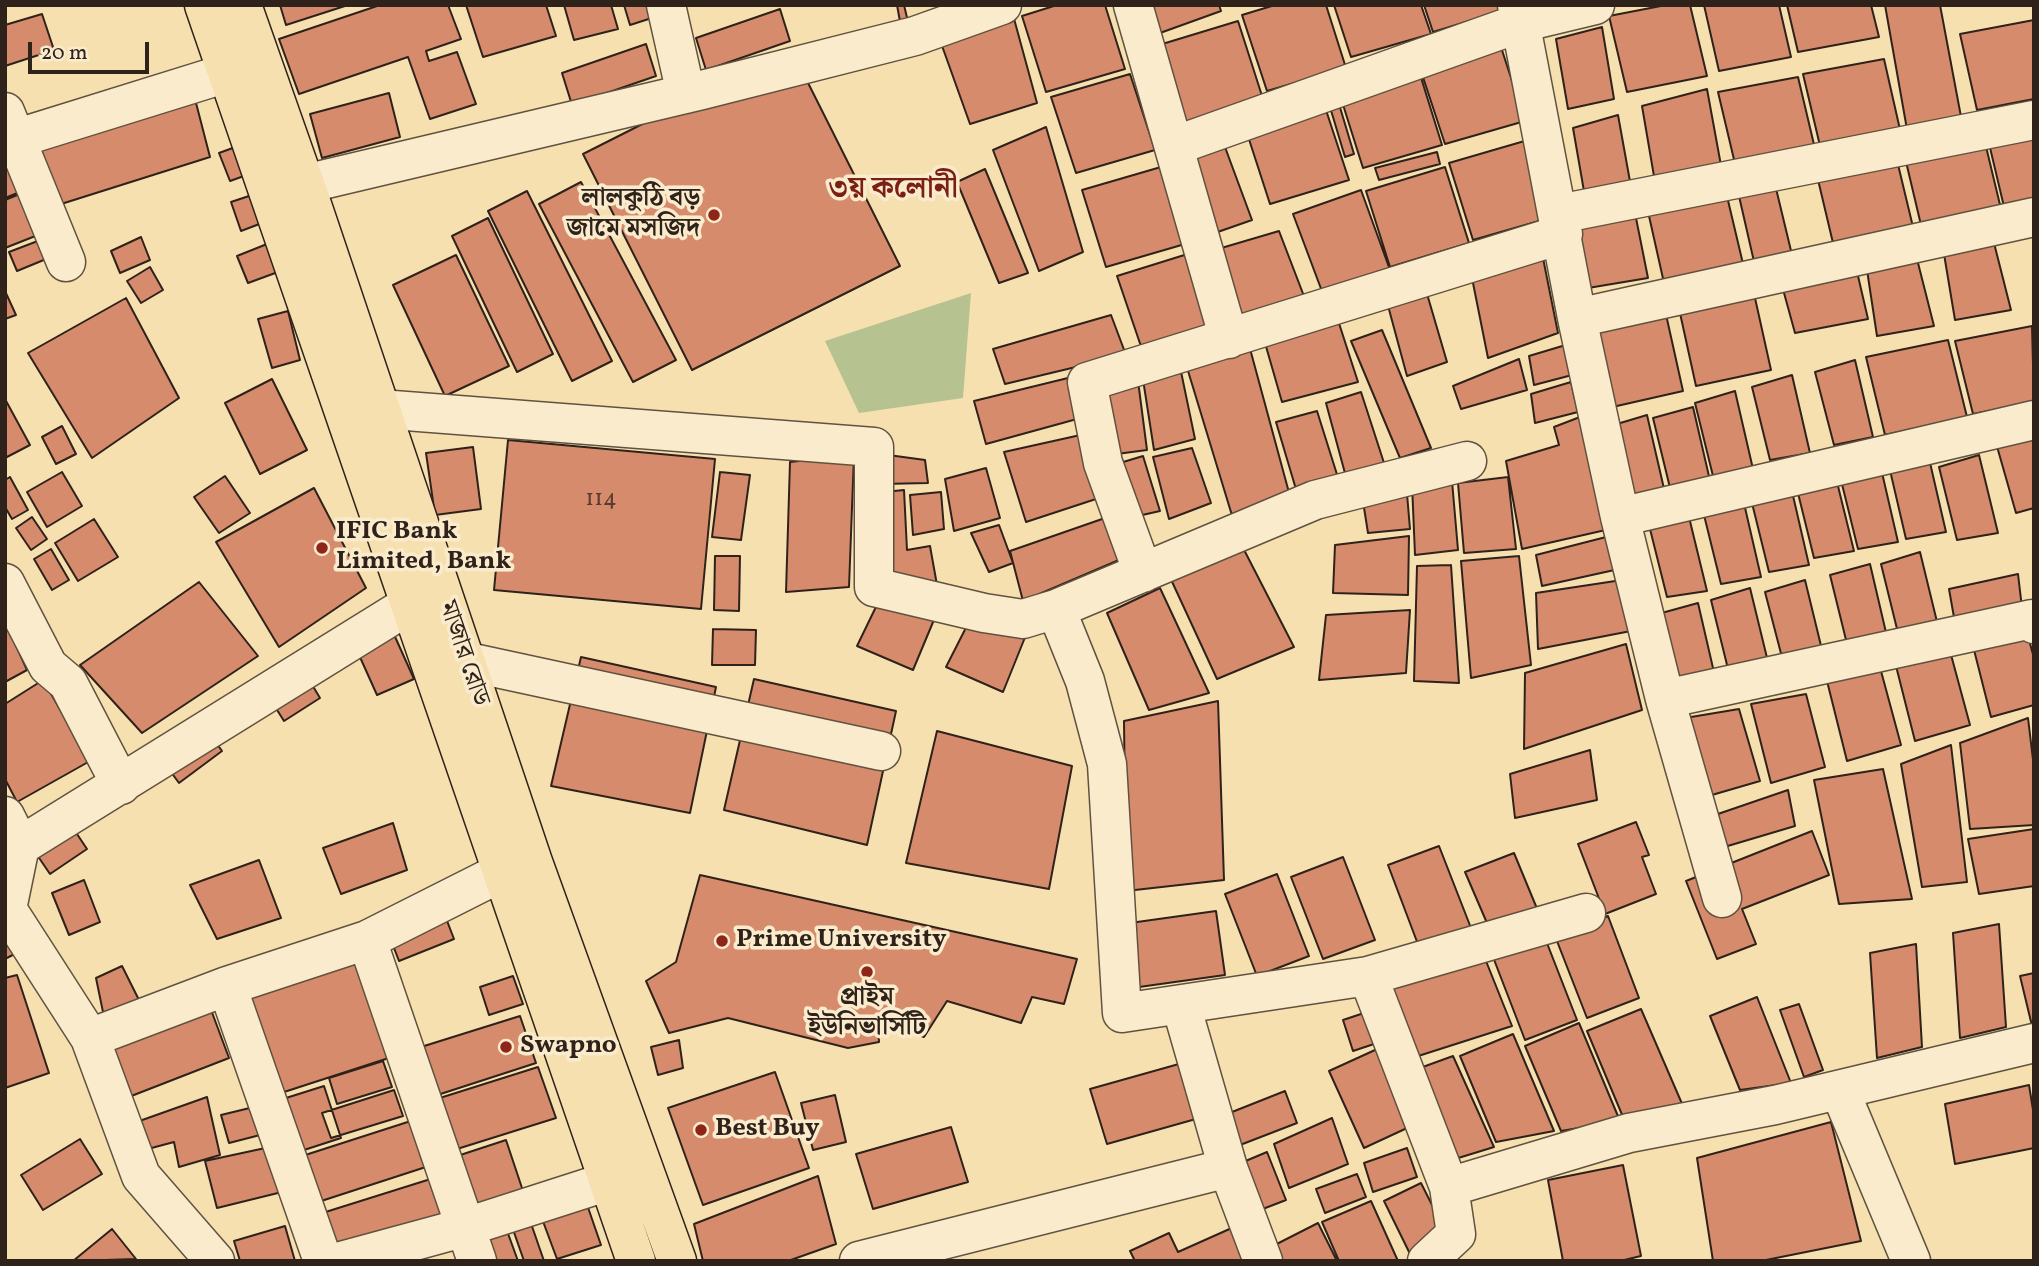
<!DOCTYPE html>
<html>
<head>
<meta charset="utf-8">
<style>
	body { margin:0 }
	#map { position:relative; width:2039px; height:1266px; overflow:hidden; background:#f6e0b0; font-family:Vollkorn,serif }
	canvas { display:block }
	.frame { position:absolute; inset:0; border:7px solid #2f221b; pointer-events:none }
	.scale { position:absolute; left:28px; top:42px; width:121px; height:32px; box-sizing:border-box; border:4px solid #2f221b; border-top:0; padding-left:9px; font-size:21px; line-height:24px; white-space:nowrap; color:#2f221b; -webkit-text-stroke:5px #f9ebcc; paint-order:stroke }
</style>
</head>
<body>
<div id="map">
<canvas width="2039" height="1266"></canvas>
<div class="frame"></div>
<div class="scale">20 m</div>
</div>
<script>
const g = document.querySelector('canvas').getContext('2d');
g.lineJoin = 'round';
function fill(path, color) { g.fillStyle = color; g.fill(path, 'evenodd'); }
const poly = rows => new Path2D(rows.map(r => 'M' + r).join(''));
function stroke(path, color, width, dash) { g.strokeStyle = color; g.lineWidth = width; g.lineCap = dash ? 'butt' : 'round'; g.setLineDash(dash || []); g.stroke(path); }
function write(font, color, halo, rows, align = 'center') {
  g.font = font + ' Vollkorn,"Noto Serif Bengali",serif'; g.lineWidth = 7; g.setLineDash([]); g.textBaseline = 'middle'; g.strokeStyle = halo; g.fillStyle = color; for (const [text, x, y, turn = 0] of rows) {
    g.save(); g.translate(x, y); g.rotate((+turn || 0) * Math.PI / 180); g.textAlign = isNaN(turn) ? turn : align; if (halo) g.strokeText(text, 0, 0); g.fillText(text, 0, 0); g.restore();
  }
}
fill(poly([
	[971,293,963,398,859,413,825,341]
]), '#b6c390');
const building = poly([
	[280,5,348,5,286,25,280,5],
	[380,5,448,5,461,39,426,51,429,61,457,52,476,104,430,119,408,57,299,94,279,39,380,5],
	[466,5,546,5,556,36,483,57,466,5],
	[564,5,611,5,618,29,574,40,564,5],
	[624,5,655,5,658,16,630,25,624,5],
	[897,5,904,5,909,26,901,27,897,5],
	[1057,5,1105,5,1125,69,1046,92,1022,16,1057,5],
	[1150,5,1219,5,1221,11,1160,33,1150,5],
	[1275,5,1326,5,1346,68,1267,91,1242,15,1275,5],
	[1334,5,1421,5,1431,34,1351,57,1334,5],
	[1424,5,1511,5,1512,8,1433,32,1424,5],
	[1666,5,1690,5,1707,76,1627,92,1609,16,1666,5],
	[1704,5,1779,5,1791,57,1719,71,1704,5],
	[1787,5,1871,5,1879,37,1798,52,1787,5],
	[1885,5,1940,5,1962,122,1908,135,1885,5],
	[780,9,790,41,706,70,696,38,780,9],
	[42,14,54,50,5,66,5,25,42,14],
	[1013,15,1037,103,970,124,941,43,1013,15],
	[2034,20,2034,99,1977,110,1960,34,2034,20],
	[1238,21,1263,99,1186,123,1159,45,1238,21],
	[1602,27,1614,99,1568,109,1556,39,1602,27],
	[646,44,656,76,572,105,562,73,646,44],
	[1500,44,1525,121,1445,144,1420,68,1500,44],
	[791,49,900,266,692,370,583,154,791,49],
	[1884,59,1901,134,1821,150,1803,74,1884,59],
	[1418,68,1442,145,1363,168,1339,92,1418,68],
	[1130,74,1155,150,1076,173,1051,97,1130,74],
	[1798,77,1816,153,1736,168,1718,92,1798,77],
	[1707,89,1722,171,1655,182,1642,106,1707,89],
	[389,93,400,137,322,158,310,114,389,93],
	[195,99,210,157,58,205,40,145,195,99],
	[1324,104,1349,180,1270,204,1245,127,1324,104],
	[1339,104,1354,154,1345,157,1330,107,1339,104],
	[1618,115,1631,187,1585,197,1573,128,1618,115],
	[2034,126,2034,205,2005,211,1987,135,2034,126],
	[1046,127,1083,252,1039,271,993,150,1046,127],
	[1983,134,2001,209,1921,225,1903,149,1983,134],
	[1222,139,1252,220,1212,234,1182,153,1222,139],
	[1528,140,1553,217,1473,240,1449,163,1528,140],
	[241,145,244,176,230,181,219,153,241,145],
	[5,149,25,190,5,198,5,149],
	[1437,152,1440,164,1379,180,1375,168,1437,152],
	[1895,152,1913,227,1833,243,1815,167,1895,152],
	[1161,167,1185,244,1106,267,1082,190,1161,167],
	[1445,167,1469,243,1390,267,1366,191,1445,167],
	[985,169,1028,273,999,283,957,182,985,169],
	[1773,176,1793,259,1755,266,1736,183,1773,176],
	[581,182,676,360,633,382,539,204,581,182],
	[1361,190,1390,270,1323,294,1293,214,1361,190],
	[27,191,43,233,5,248,5,200,27,191],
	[527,191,612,361,572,381,488,211,527,191],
	[1726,192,1744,268,1664,283,1647,207,1726,192],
	[252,195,262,223,241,231,231,202,252,195],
	[1635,213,1648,278,1588,288,1579,222,1635,213],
	[488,218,553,354,517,372,452,236,488,218],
	[1279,231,1307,304,1239,323,1218,249,1279,231],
	[141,237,150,260,120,273,111,251,141,237],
	[43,239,51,257,17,271,9,252,43,239],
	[1994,243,2011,310,1955,320,1944,254,1994,243],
	[267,244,278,272,248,283,237,256,267,244],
	[1194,252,1223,336,1146,361,1117,276,1194,252],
	[456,255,509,366,445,396,393,285,456,255],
	[1543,258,1558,333,1488,358,1472,278,1543,258],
	[1917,259,1934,326,1877,336,1867,270,1917,259],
	[1855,263,1868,319,1795,333,1781,282,1855,263],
	[150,267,163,290,141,303,127,281,150,267],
	[1425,287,1447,362,1407,376,1387,302,1425,287],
	[1753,289,1771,370,1696,386,1678,304,1753,289],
	[5,291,16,315,5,319,5,291],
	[126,298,179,398,92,458,28,353,126,298],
	[1665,310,1683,391,1608,408,1591,326,1665,310],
	[288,311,300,360,272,368,258,319,288,311],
	[1336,314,1358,382,1282,402,1263,336,1336,314],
	[1111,315,1126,355,1005,384,993,349,1111,315],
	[2032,326,2034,402,1973,414,1955,341,2032,326],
	[1382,330,1431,448,1400,458,1351,341,1382,330],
	[1948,340,1967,417,1885,435,1866,357,1948,340],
	[1569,344,1576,374,1534,385,1529,356,1569,344],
	[1249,345,1291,500,1234,522,1185,361,1249,345],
	[1519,359,1527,390,1461,409,1453,386,1519,359],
	[1855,360,1873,437,1834,445,1815,372,1855,360],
	[1179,362,1195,439,1154,450,1142,373,1179,362],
	[1137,373,1147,450,1109,455,1096,385,1137,373],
	[1792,375,1810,453,1770,460,1752,387,1792,375],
	[1068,378,1077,419,986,444,974,401,1068,378],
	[272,379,307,450,260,474,225,403,272,379],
	[1571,382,1578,412,1535,423,1531,394,1571,382],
	[1735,391,1753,469,1713,476,1695,403,1735,391],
	[1361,392,1385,466,1346,477,1326,403,1361,392],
	[5,399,30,445,5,458,5,399],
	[1693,407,1711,485,1671,492,1653,418,1693,407],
	[1317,411,1340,484,1298,496,1276,422,1317,411],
	[1647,415,1665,493,1625,500,1607,427,1647,415],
	[1580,417,1610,529,1522,549,1506,461,1559,445,1554,427,1580,417],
	[62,426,76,454,56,464,42,437,62,426],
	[2034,433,2034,508,2016,513,1996,443,2034,433],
	[1085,434,1099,498,1026,522,1004,452,1085,434],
	[508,440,715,459,701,609,494,590,508,440],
	[473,447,481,509,435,515,426,453,473,447],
	[1192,448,1211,503,1169,519,1153,457,1192,448],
	[881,454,925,460,928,483,881,484,881,454],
	[1928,454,1946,532,1906,539,1889,466,1928,454],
	[854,455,849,587,786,592,790,462,854,455],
	[1979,455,1998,533,1957,540,1939,467,1979,455],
	[1143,456,1160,511,1129,518,1110,466,1143,456],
	[1880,464,1898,542,1858,549,1840,476,1880,464],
	[986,468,1000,518,954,531,945,479,986,468],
	[62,472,82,506,47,527,27,492,62,472],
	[720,472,750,475,741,540,712,537,720,472],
	[1835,474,1854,551,1814,558,1796,485,1835,474],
	[225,476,250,513,219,533,194,497,225,476],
	[10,477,28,510,12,519,5,507,5,480,10,477],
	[1508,477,1516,549,1464,553,1458,483,1508,477],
	[1452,481,1458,550,1415,555,1412,484,1452,481],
	[1406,482,1410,529,1368,533,1362,495,1406,482],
	[1791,487,1809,565,1769,572,1751,499,1791,487],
	[314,488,366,588,279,647,216,542,314,488],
	[904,490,907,550,930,546,937,585,880,583,874,493,904,490],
	[941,492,944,529,913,535,910,495,941,492],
	[1743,499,1761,577,1721,584,1703,511,1743,499],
	[1688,513,1707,591,1667,597,1649,525,1688,513],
	[32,517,47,539,31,550,16,528,32,517],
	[1105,518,1126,557,1023,601,1010,551,1105,518],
	[94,519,118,557,78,581,55,543,94,519],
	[999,525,1013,563,989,572,971,533,999,525],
	[1409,536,1408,595,1333,593,1335,545,1409,536],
	[1610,536,1619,569,1542,586,1536,555,1610,536],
	[1240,542,1294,647,1217,679,1168,573,1240,542],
	[51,549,69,580,52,590,34,559,51,549],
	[1920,552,1939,630,1899,637,1881,564,1920,552],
	[715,556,740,556,739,611,714,610,715,556],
	[1519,556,1531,665,1471,678,1461,561,1519,556],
	[1870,564,1888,641,1848,648,1830,575,1870,564],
	[1451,565,1459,683,1414,681,1417,566,1451,565],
	[2018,574,2022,608,1955,623,1949,589,2018,574],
	[1622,580,1631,631,1538,649,1536,593,1622,580],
	[1805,580,1824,658,1784,665,1765,592,1805,580],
	[199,582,258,656,142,733,80,665,199,582],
	[888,582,941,603,913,670,857,646,888,582],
	[1160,588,1209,693,1149,710,1107,613,1160,588],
	[1750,588,1769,666,1729,673,1711,600,1750,588],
	[1698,603,1716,681,1676,688,1658,614,1698,603],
	[978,604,1030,625,1003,692,946,667,978,604],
	[1410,610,1406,673,1319,680,1326,615,1410,610],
	[5,621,27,670,5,682,5,621],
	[713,629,756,630,755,665,712,665,713,629],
	[2026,629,2034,658,2034,705,1991,717,1971,638,2026,629],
	[392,630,414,679,377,695,355,646,392,630],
	[1626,644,1642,710,1524,749,1525,673,1626,644],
	[1950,651,1970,725,1915,741,1895,662,1950,651],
	[581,657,716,687,690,813,551,786,581,657],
	[1881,671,1901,745,1847,761,1827,681,1881,671],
	[308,678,320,698,284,721,272,702,308,678],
	[754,679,896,711,867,845,724,810,754,679],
	[43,680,90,761,17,802,5,779,5,704,43,680],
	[1806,694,1825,767,1771,783,1751,704,1806,694],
	[1218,701,1224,880,1126,891,1124,721,1218,701],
	[1739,709,1760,781,1705,797,1685,718,1739,709],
	[2028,718,2034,768,2034,825,1970,829,1960,743,2028,718],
	[937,731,1072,766,1049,889,906,863,937,731],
	[212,737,222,751,179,783,168,768,212,737],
	[1951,745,1967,882,1922,887,1901,764,1951,745],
	[1590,750,1597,800,1515,818,1510,774,1590,750],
	[1883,769,1912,899,1839,904,1814,780,1883,769],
	[1788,790,1795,826,1721,848,1715,815,1788,790],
	[1636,822,1649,855,1642,857,1656,894,1605,914,1578,844,1636,822],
	[393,823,407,870,341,894,323,848,393,823],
	[71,825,87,849,50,874,33,849,71,825],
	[2034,829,2034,886,1979,894,1968,839,2034,829],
	[1812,831,1829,875,1742,909,1756,944,1717,959,1686,881,1812,831],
	[1439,846,1471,928,1419,947,1388,865,1439,846],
	[1514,853,1538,911,1490,930,1465,872,1514,853],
	[1343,857,1375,940,1323,959,1291,877,1343,857],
	[259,860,281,918,217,939,190,885,259,860],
	[1277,874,1309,956,1257,976,1225,894,1277,874],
	[700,875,1077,959,1064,1004,1032,997,1021,1023,947,1001,924,1037,878,1020,879,1042,848,1048,728,1018,669,1033,646,981,676,962,700,875],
	[84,880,100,922,69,935,52,893,84,880],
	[1216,911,1225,975,1139,987,1130,923,1216,911],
	[444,913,454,939,399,961,389,935,444,913],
	[1608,916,1639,998,1587,1018,1555,936,1608,916],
	[5,920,22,950,5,959,5,920],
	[1999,924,2006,1027,1960,1038,1953,933,1999,924],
	[1545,938,1577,1020,1525,1040,1493,957,1545,938],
	[1916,944,1922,1047,1877,1058,1870,953,1916,944],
	[1484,956,1512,1026,1412,1058,1388,987,1484,956],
	[365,959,398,1055,281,1093,248,998,365,959],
	[122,966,139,1000,104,1017,96,978,122,966],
	[2034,973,2034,1030,2033,1030,2020,976,2034,973],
	[17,975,49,1073,5,1088,5,978,17,975],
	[513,976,523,1004,489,1015,480,987,513,976],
	[1757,997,1791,1083,1740,1090,1710,1016,1757,997],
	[207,999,229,1058,121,1100,99,1038,207,999],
	[1799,1004,1823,1070,1804,1077,1780,1010,1799,1004],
	[1641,1009,1683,1106,1623,1117,1587,1031,1641,1009],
	[1370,1011,1380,1042,1353,1051,1343,1020,1370,1011],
	[520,1016,536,1063,422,1100,405,1052,520,1016],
	[1579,1023,1620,1121,1561,1131,1525,1046,1579,1023],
	[1513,1034,1554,1131,1496,1142,1460,1056,1513,1034],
	[679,1040,683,1068,658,1075,651,1047,679,1040],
	[1386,1045,1420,1122,1364,1148,1329,1071,1386,1045],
	[1453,1056,1494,1147,1455,1159,1420,1068,1453,1056],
	[383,1061,392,1087,337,1104,329,1078,383,1061],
	[1186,1062,1203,1117,1107,1144,1090,1089,1186,1062],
	[538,1067,556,1118,441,1154,424,1103,538,1067],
	[775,1072,809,1168,703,1205,668,1108,775,1072],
	[2029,1085,2034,1116,2034,1148,1955,1164,1945,1104,2029,1085],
	[324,1086,341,1138,304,1150,286,1098,324,1086],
	[394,1090,403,1116,331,1138,322,1113,394,1090],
	[1285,1091,1297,1123,1240,1145,1227,1114,1285,1091],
	[835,1095,846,1142,813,1150,801,1103,835,1095],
	[207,1097,220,1155,179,1167,174,1142,144,1150,131,1124,207,1097],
	[258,1106,264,1134,229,1143,221,1115,258,1106],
	[1332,1118,1348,1164,1289,1188,1274,1144,1332,1118],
	[417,1119,432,1165,312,1204,296,1158,417,1119],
	[1831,1122,1861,1241,1761,1261,1713,1261,1697,1158,1831,1122],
	[951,1127,968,1182,873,1209,856,1154,951,1127],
	[80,1139,102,1174,43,1210,21,1175,80,1139],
	[506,1140,523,1191,457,1212,439,1162,506,1140],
	[270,1147,282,1192,217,1208,205,1161,270,1147],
	[1407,1148,1417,1177,1373,1192,1364,1163,1407,1148],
	[1267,1152,1286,1200,1255,1212,1236,1165,1267,1152],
	[1623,1165,1641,1256,1620,1261,1563,1261,1548,1180,1623,1165],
	[1357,1174,1366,1197,1325,1213,1316,1189,1357,1174],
	[818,1176,836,1244,788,1261,703,1261,694,1224,818,1176],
	[437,1177,450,1217,330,1256,316,1215,437,1177],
	[1421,1183,1450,1241,1413,1260,1384,1201,1421,1183],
	[583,1193,601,1245,557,1259,538,1208,583,1193],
	[1371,1201,1398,1261,1339,1261,1322,1222,1371,1201],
	[526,1209,544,1261,524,1261,508,1215,526,1209],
	[502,1217,518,1261,479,1261,467,1228,502,1217],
	[1318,1223,1337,1261,1268,1261,1263,1251,1318,1223],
	[285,1226,295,1261,240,1261,234,1241,285,1226],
	[1234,1227,1249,1261,1135,1261,1130,1251,1169,1233,1178,1252,1234,1227],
	[112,1229,136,1259,73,1261,112,1229]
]);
fill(building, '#d68c6c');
stroke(building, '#2f221b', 2);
const minor = poly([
	[666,5,686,94],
	[1133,5,1229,339],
	[1517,5,1577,318,1620,517,1665,699,2032,619,2034,624],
	[5,112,66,262],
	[5,142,227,73],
	[1174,146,1520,23,1595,5],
	[305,184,702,90,915,36,1002,5],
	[1559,214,2034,120],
	[1577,318,2034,217],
	[380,409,874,447,874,587,984,613,1023,619,1056,609,1315,500,1467,461],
	[1620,517,2034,420],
	[1143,573,1103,463,1087,382,1563,234],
	[5,583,48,666,68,683,121,785],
	[1056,609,1085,681,1107,764,1122,1013,1368,976,1586,913],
	[464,661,881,751],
	[1665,699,1722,898],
	[5,816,20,846],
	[367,940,477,1261],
	[1368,976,1449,1187],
	[227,986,323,1261],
	[1181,1005,1228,1168,1263,1261],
	[90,1038,227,986,367,940,502,872],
	[1840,1091,1911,1261],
	[215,1261,141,1176,90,1038,7,909,20,846,412,603],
	[341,1261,466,1227,609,1181],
	[859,1261,1228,1168],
	[1427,1261,1456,1234,1449,1187,1629,1133,1775,1105,2034,1043]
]);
const major = poly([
	[204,5,636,1261],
	[242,5,305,184,533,862,677,1261]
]);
stroke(minor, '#615240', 41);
stroke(major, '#2f221b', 41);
stroke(minor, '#f9ebcc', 38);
stroke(major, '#f6e0b0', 38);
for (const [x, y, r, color] of [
	[714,215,7,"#8f2418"],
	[322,548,7,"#8f2418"],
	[722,941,7,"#8f2418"],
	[867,972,7,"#8f2418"],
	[506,1047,7,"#8f2418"],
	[701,1130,7,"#8f2418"]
]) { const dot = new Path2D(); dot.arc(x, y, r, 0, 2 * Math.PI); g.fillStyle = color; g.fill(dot); stroke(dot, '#f9ebcc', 2.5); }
write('23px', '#593c2f', null, [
	["114",601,501]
]);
write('bold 26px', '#2f221b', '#f9ebcc', [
	["লালকুঠি বড়",700,200,"right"],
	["জামে মসজিদ",700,230,"right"],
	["IFIC Bank",336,533],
	["Limited, Bank",336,563],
	["Prime University",736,941],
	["প্রাইম",867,999,"center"],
	["ইউনিভার্সিটি",867,1029,"center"],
	["Swapno",520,1047],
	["Best Buy",715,1130]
], 'left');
write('26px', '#2f221b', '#f9ebcc', [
	["মাজার রোড",462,654,71]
]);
write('bold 30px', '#7a1f14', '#f9ebcc', [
	["৩য় কলোনী",893,191]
]);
</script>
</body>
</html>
